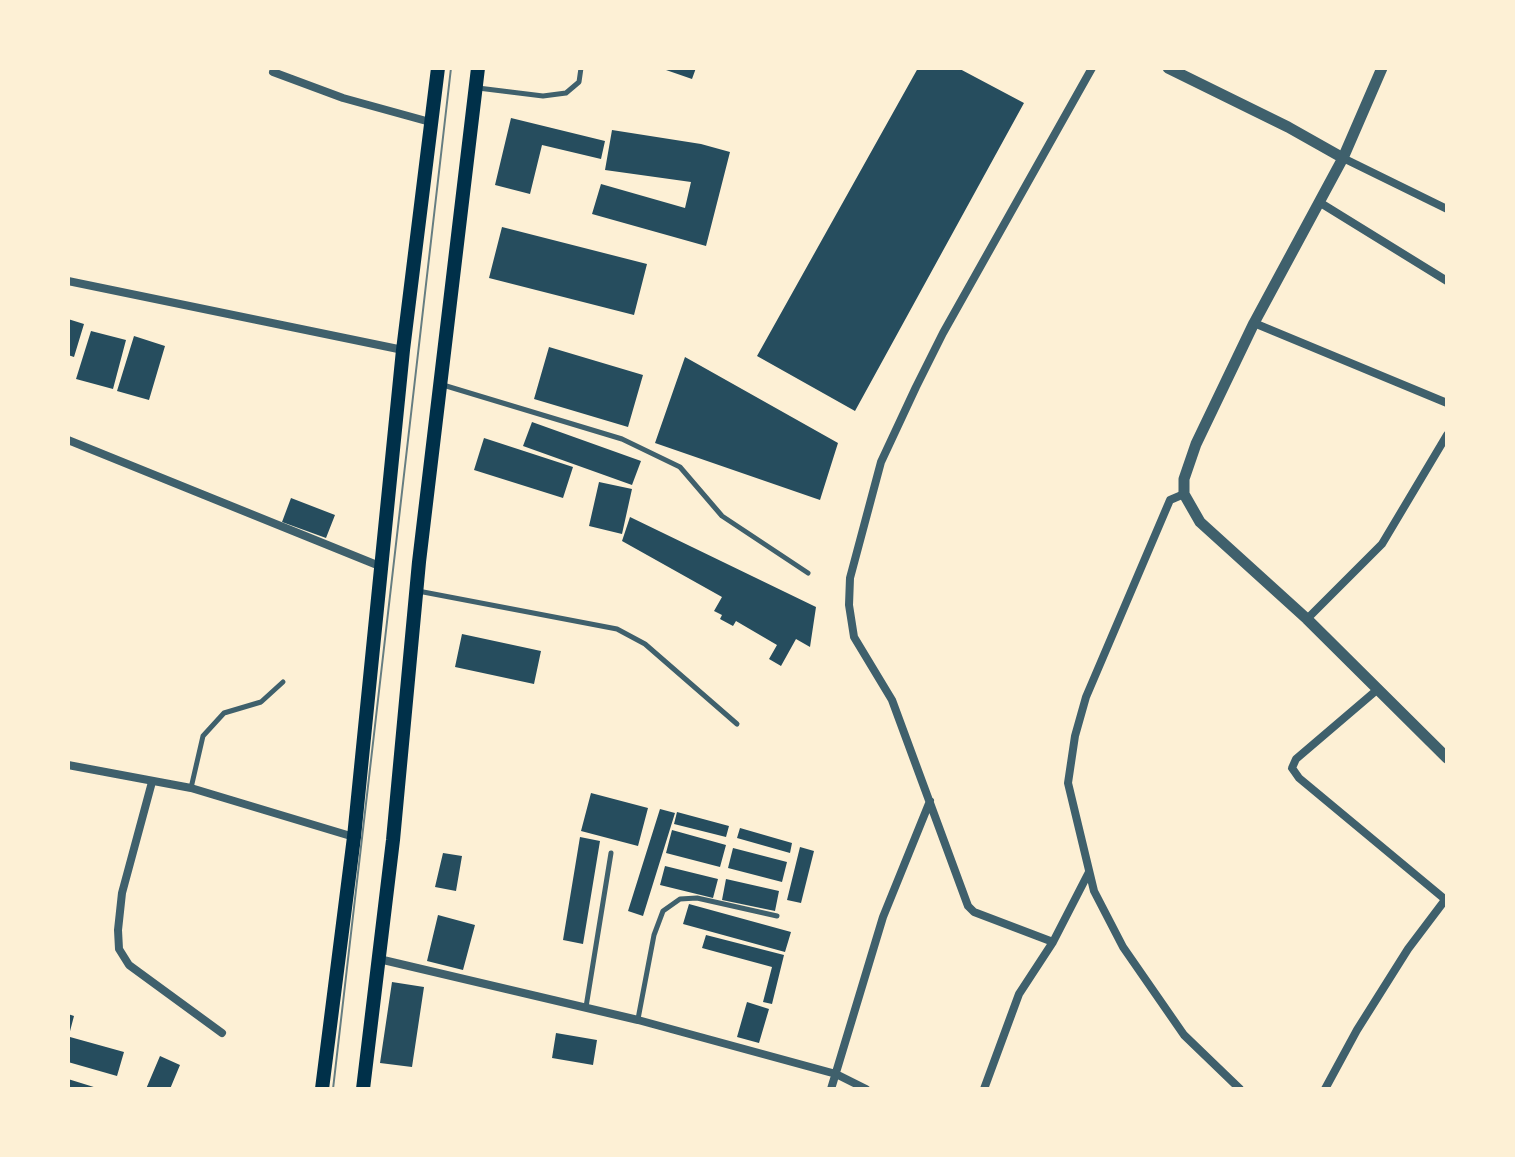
<!DOCTYPE html>
<html>
<head>
<meta charset="utf-8">
<style>
	body { margin:0 }
	#map { position:relative; width:1515px; height:1157px; overflow:hidden; background:#fdf0d5; font-family:Helvetica,sans-serif }
	canvas { display:block }
	.frame { position:absolute; inset:0; border:70px solid #fdf0d5; pointer-events:none }
</style>
</head>
<body>
<div id="map">
<canvas width="1515" height="1157"></canvas>
<div class="frame"></div>
</div>
<script>
const g = document.querySelector('canvas').getContext('2d');
g.lineJoin = 'round';
function fill(path, color) { g.fillStyle = color; g.fill(path, 'evenodd'); }
const poly = rows => new Path2D(rows.map(r => 'M' + r).join(''));
function stroke(path, color, width, dash) { g.strokeStyle = color; g.lineWidth = width; g.lineCap = dash ? 'butt' : 'round'; g.setLineDash(dash || []); g.stroke(path); }
fill(poly([
	[666,68,696,68,692,79,666,70],
	[918,68,958,68,1024,103,855,411,757,356],
	[511,118,605,141,601,159,542,145,530,194,495,185],
	[612,130,701,144,730,152,706,246,592,214,601,184,685,208,691,182,605,170],
	[502,227,647,264,634,315,489,278],
	[68,319,84,324,74,357,68,355],
	[91,331,126,340,113,389,76,379],
	[134,336,165,346,149,400,117,391],
	[549,347,643,375,628,427,534,399],
	[685,357,838,443,820,500,655,443],
	[532,422,641,461,632,485,523,446],
	[484,438,573,467,563,498,474,470],
	[599,482,632,489,622,534,589,526],
	[291,498,335,515,326,538,282,522],
	[630,517,816,607,810,647,796,639,781,666,769,659,777,645,736,621,733,626,720,619,722,615,714,611,722,597,622,541],
	[462,634,541,651,534,684,455,667],
	[591,793,648,808,638,846,581,831],
	[660,809,675,813,643,916,628,911],
	[677,812,729,826,726,837,674,824],
	[740,828,792,843,790,853,737,838],
	[672,830,726,845,720,867,666,853],
	[580,837,600,841,583,944,563,940],
	[800,847,814,851,801,903,787,900],
	[733,848,787,862,782,882,728,868],
	[443,853,462,856,456,891,435,887],
	[665,866,718,879,713,898,660,885],
	[726,879,779,891,775,911,722,900],
	[689,904,791,932,785,952,683,924],
	[438,915,475,925,463,970,427,961],
	[706,935,784,955,772,1004,763,1002,772,967,702,948],
	[392,982,424,987,412,1067,380,1063],
	[747,1002,769,1009,759,1043,737,1037],
	[68,1014,74,1016,69,1035,68,1035],
	[556,1033,597,1040,593,1065,552,1058],
	[70,1037,124,1052,117,1076,68,1062],
	[160,1056,180,1065,170,1089,146,1089],
	[68,1079,97,1088,97,1089,68,1089]
]), '#264d5e');
stroke(poly([
	[478,88,543,96,566,93,579,82,581,68],
	[443,385,622,439,680,467,722,516,808,573],
	[418,591,617,629,645,644,737,724],
	[191,788,203,736,224,713,261,702,283,682],
	[586,1007,611,853],
	[638,1019,654,935,663,911,680,899,697,898,777,916]
]), '#3f606c', 5);
stroke(poly([
	[273,72,343,98,430,122],
	[1343,158,1447,209],
	[1319,202,1447,281],
	[68,281,403,350],
	[1254,323,1447,403],
	[68,440,382,567],
	[1184,494,1170,500,1086,697,1075,736,1068,783,1094,891,1123,947,1184,1035,1240,1089],
	[1307,619,1382,544,1447,435],
	[1378,689,1296,759,1292,768,1299,778,1447,901],
	[68,765,191,788,354,837],
	[152,782,122,893,118,930,119,949,129,965,222,1033],
	[1053,942,974,912,968,906,892,700,854,637,849,605,850,578,881,462,916,387,943,333,1092,68],
	[379,959,638,1020,836,1074,866,1089],
	[831,1089,883,917,930,801],
	[984,1089,1019,994,1053,942,1089,872],
	[1325,1089,1357,1030,1408,949,1445,900]
]), '#3f606c', 8);
stroke(poly([
	[1168,68,1288,127,1343,158],
	[1382,68,1343,158,1254,323,1196,444,1184,479,1184,494,1200,522,1307,619,1447,758]
]), '#3f606c', 11);
stroke(poly([
	[322,1089,354,837,403,350,438,68],
	[363,1089,393,840,419,562,478,68]
]), '#003049', 14);
stroke(poly([
	[333,1089,451,68]
]), '#657d81', 2);
</script>
</body>
</html>
